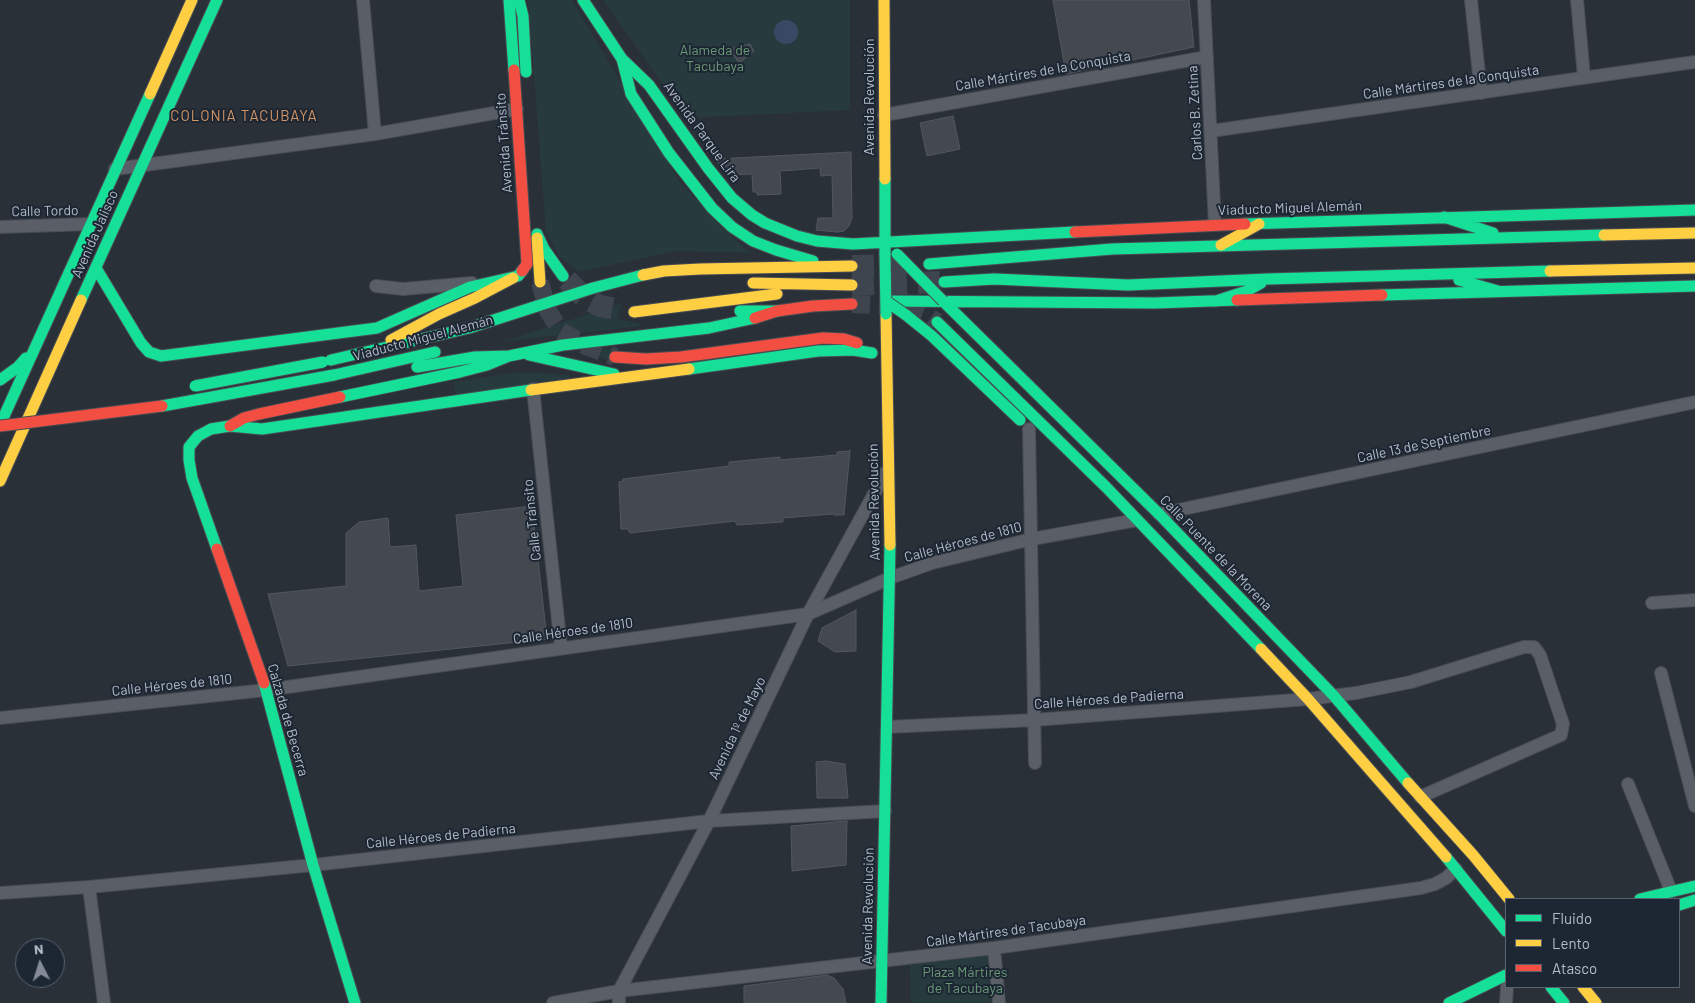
<!DOCTYPE html>
<html>
<head>
<meta charset="utf-8">
<style>
	body { margin:0 }
	#map { position:relative; width:1695px; height:1003px; overflow:hidden; background:#2a3038; font-family:Barlow,sans-serif }
	canvas { display:block }
	.legend { position:absolute; left:1505px; top:898px; width:175px; height:90px; box-sizing:border-box; background:#1d2633; border:1px solid #59626f; margin:0; padding:6px 9px; list-style:none; font-size:15px; color:#b4bcc9 }
	.legend li { display:flex; align-items:center; gap:10px; height:25px }
	.legend b { width:25px; border:1px solid #59626f }
	.north { position:absolute; left:15px; top:938px; width:50px; height:50px; box-sizing:border-box; background:#1d2633; border:1px solid #59626f; border-radius:50%; rotate:355deg; font-size:14px; font-weight:700; line-height:20px; text-align:center; color:#b4bcc9 }
	.north::after { content:''; display:block; margin:auto; width:18px; height:22px; background:#848b96; clip-path:polygon(50% 0,100% 100%,50% 72%,0 100%) }
</style>
</head>
<body>
<div id="map">
<canvas width="1695" height="1003"></canvas>
<ul class="legend">
<li><b style="height:6px;background:#16e098"></b>Fluido</li>
<li><b style="height:6px;background:#ffcf43"></b>Lento</li>
<li><b style="height:6px;background:#f24e42"></b>Atasco</li>
</ul>
<div class="north">N</div>
</div>
<script>
const g = document.querySelector('canvas').getContext('2d');
g.lineJoin = 'round';
function fill(path, color) { g.fillStyle = color; g.fill(path, 'evenodd'); }
const poly = rows => new Path2D(rows.map(r => 'M' + r).join(''));
function stroke(path, color, width, dash) { g.strokeStyle = color; g.lineWidth = width; g.lineCap = dash ? 'butt' : 'round'; g.setLineDash(dash || []); g.stroke(path); }
function write(font, color, halo, rows, align = 'center') {
  g.font = font + ' Barlow,sans-serif'; g.lineWidth = 4; g.setLineDash([]); g.textBaseline = 'middle'; g.strokeStyle = halo; g.fillStyle = color; for (const [text, x, y, turn = 0] of rows) {
    g.save(); g.translate(x, y); g.rotate((+turn || 0) * Math.PI / 180); g.textAlign = isNaN(turn) ? turn : align; if (halo) g.strokeText(text, 0, 0); g.fillText(text, 0, 0); g.restore();
  }
}
fill(poly([
	[527,0,572,0,679,181,732,237,751,253,676,251,579,272,560,257,546,232,529,8],
	[603,0,850,0,850,110,687,118],
	[622,303,617,319,642,324,642,326,517,340,499,343],
	[615,348,611,361,580,351],
	[514,373,544,373,569,375,570,378,456,395,454,382],
	[987,955,991,1003,911,1003,910,965]
]), '#273a3e');
fill(poly([
	'774 32a12 12 0 1 1 24 0a12 12 0 1 1-24 0Z'
]), '#384963');
const building = poly([
	[1053,0,1189,0,1194,47,1066,74,1053,0],
	[750,44,754,51,739,63,729,49,750,44],
	[953,116,960,149,927,156,920,123,953,116],
	[851,152,852,218,849,226,844,231,837,232,816,230,818,218,833,218,832,175,821,176,820,168,780,171,781,194,757,195,757,192,753,192,752,174,730,175,730,170,724,171,715,159,851,152],
	[850,451,844,515,835,515,833,514,783,518,783,522,737,525,735,521,630,533,628,529,621,529,619,482,623,481,623,479,729,466,729,462,780,457,780,460,837,455,837,452,850,451],
	[532,506,547,639,288,666,268,594,346,586,346,533,359,522,388,518,390,547,416,545,419,591,463,586,456,515,532,506],
	[856,610,856,651,835,652,818,641,822,628,856,610],
	[826,761,845,764,848,798,817,798,816,762,826,761],
	[847,821,846,865,792,871,791,826,847,821],
	[827,975,834,978,843,989,846,1003,744,1003,744,986,827,975]
]);
fill(building, '#444950');
stroke(building, '#52575f', 1);
stroke(poly([
	[540,282,548,311,561,331,586,346,615,357],
	[852,304,900,306,928,316,937,322]
]), '#3f454e', 18, [18, 9]);
stroke(poly([
	[852,266,906,265],
	[567,280,582,295,591,301,600,306,621,310],
	[852,285,943,282]
]), '#3f454e', 22, [22, 11]);
const street = poly([
	[363,0,375,134],
	[1204,0,1215,225],
	[1471,0,1481,93],
	[1577,0,1584,77],
	[884,115,1207,57],
	[1211,131,1695,62],
	[115,169,375,134,517,109],
	[0,227,91,224],
	[376,286,403,289,472,283],
	[533,389,561,648],
	[1029,429,1035,763],
	[1159,514,1695,402],
	[1652,603,1695,600],
	[1661,673,1695,806],
	[0,718,266,690,808,614,890,578,932,563,1032,539,1137,520],
	[887,727,1034,720,1308,699,1356,693,1411,682,1524,647,1534,647,1540,655,1563,724,1561,735,1420,797],
	[1628,784,1671,891],
	[89,887,104,1003],
	[0,893,89,887,313,865,709,821,885,811],
	[994,948,999,1003],
	[553,1003,619,991,994,948,1421,888,1435,884,1446,878,1456,869],
	[619,1003,619,991,709,821,808,614,886,472],
	[1506,1003,1507,987]
]);
const fast = poly([
	[509,0,514,70],
	[519,0,523,16,526,72],
	[583,0,622,59,649,85,708,168,732,198,752,215,765,223,797,236,817,241,853,244,1075,232],
	[622,59,631,94,669,153,712,208,732,227,753,241,776,250,813,261],
	[885,179,885,255],
	[1444,217,1493,233],
	[1245,224,1695,210],
	[537,234,544,249,563,276],
	[929,264,1112,249,1604,235],
	[96,268,141,343,149,352,161,356,377,328,470,287,518,276,522,271],
	[1459,280,1498,291],
	[944,282,994,279,1128,285,1268,279,1550,271],
	[1382,295,1695,286],
	[81,300,217,0],
	[886,301,1155,303,1237,300],
	[943,301,1159,514,1334,696,1408,783],
	[1216,301,1247,291,1261,283],
	[740,311,777,311],
	[906,315,932,336,1020,420],
	[937,322,1106,487,1261,649],
	[529,355,614,374],
	[331,360,469,328,593,288,643,275],
	[417,367,475,357,509,356],
	[689,369,818,351,853,350,872,353],
	[334,375,435,352],
	[0,380,18,367,26,358],
	[340,397,460,372,487,365,509,356,563,345,709,328,755,318],
	[0,425,150,94],
	[217,549,192,478,189,460,189,447,198,436,211,429,230,426,262,429,531,390],
	[264,683,313,865,355,1003],
	[1446,857,1506,931],
	[1640,899,1695,886],
	[1679,905,1695,900],
	[1551,987,1564,1003],
	[881,1003,890,545],
	[1449,1003,1506,975]
]);
const slow = poly([
	[884,0,885,179],
	[150,94,192,0],
	[1604,235,1695,233],
	[537,238,540,282],
	[1221,245,1259,224],
	[1550,271,1695,268],
	[643,275,664,271,700,269,852,266],
	[753,283,852,285],
	[634,312,777,294],
	[886,314,890,545],
	[391,340,439,314,475,298,513,278],
	[531,390,689,369],
	[0,481,81,300],
	[1261,649,1308,699,1446,857],
	[1408,783,1473,855,1509,899],
	[1583,987,1596,1003]
]);
const jam = poly([
	[514,70,527,264,522,271],
	[1075,232,1245,224],
	[1237,300,1382,295],
	[755,318,777,311,813,306,852,304],
	[615,357,646,359,681,357,823,338,844,339,857,343],
	[230,426,244,418,259,414,340,397],
	[217,549,264,683]
]);
stroke(street, '#484c53', 14);
stroke(fast, '#484c53', 13);
stroke(slow, '#484c53', 13);
stroke(jam, '#484c53', 13);
stroke(street, '#5a5e66', 12);
stroke(fast, '#16e098', 11);
stroke(slow, '#ffcf43', 11);
stroke(jam, '#f24e42', 11);
const fastBridge = poly([
	[897,254,943,301],
	[885,255,886,314],
	[886,301,906,315],
	[195,386,323,362],
	[162,406,334,375]
]);
const jamBridge = poly([
	[0,426,162,406]
]);
stroke(fastBridge, '#484c53', 13, []);
stroke(jamBridge, '#484c53', 13, []);
stroke(fastBridge, '#16e098', 11);
stroke(jamBridge, '#f24e42', 11);
write('14px', '#6b9a76', '#1d2633', [
	["Alameda de",715,50],
	["Tacubaya",715,66],
	["Plaza Mártires",965,972],
	["de Tacubaya",965,988]
]);
write('14px', '#b4bcc9', '#1d2633', [
	["Calle Mártires de la Conquista",1043,71,-10],
	["Calle Mártires de la Conquista",1451,82,-8],
	["Avenida Revolución",869,97,-90],
	["Carlos B. Zetina",1195,113,-93],
	["Avenida Parque Lira",702,132,54],
	["Avenida Tránsito",504,143,-94],
	["Viaducto Miguel Alemán",1290,208,-2],
	["Calle Tordo",45,211,-1],
	["Avenida Jalisco",95,234,-66],
	["Viaducto Miguel Alemán",423,338,-15],
	["Calle 13 de Septiembre",1424,444,-12],
	["Avenida Revolución",874,502,-91],
	["Calle Tránsito",532,520,-96],
	["Calle Héroes de 1810",963,542,-15],
	["Calle Puente de la Morena",1216,553,46],
	["Calle Héroes de 1810",573,631,-8],
	["Calle Héroes de 1810",172,685,-6],
	["Calle Héroes de Padierna",1109,699,-4],
	["Calzada de Becerra",288,720,74],
	["Avenida 1º de Mayo",737,728,-64],
	["Calle Héroes de Padierna",441,836,-6],
	["Avenida Revolución",868,906,-89],
	["Calle Mártires de Tacubaya",1006,931,-8]
]);
g.letterSpacing = '1px';
write('15px', '#d59563', '#1d2633', [
	["COLONIA TACUBAYA",244,116]
]);
g.letterSpacing = '0px';
</script>
</body>
</html>
